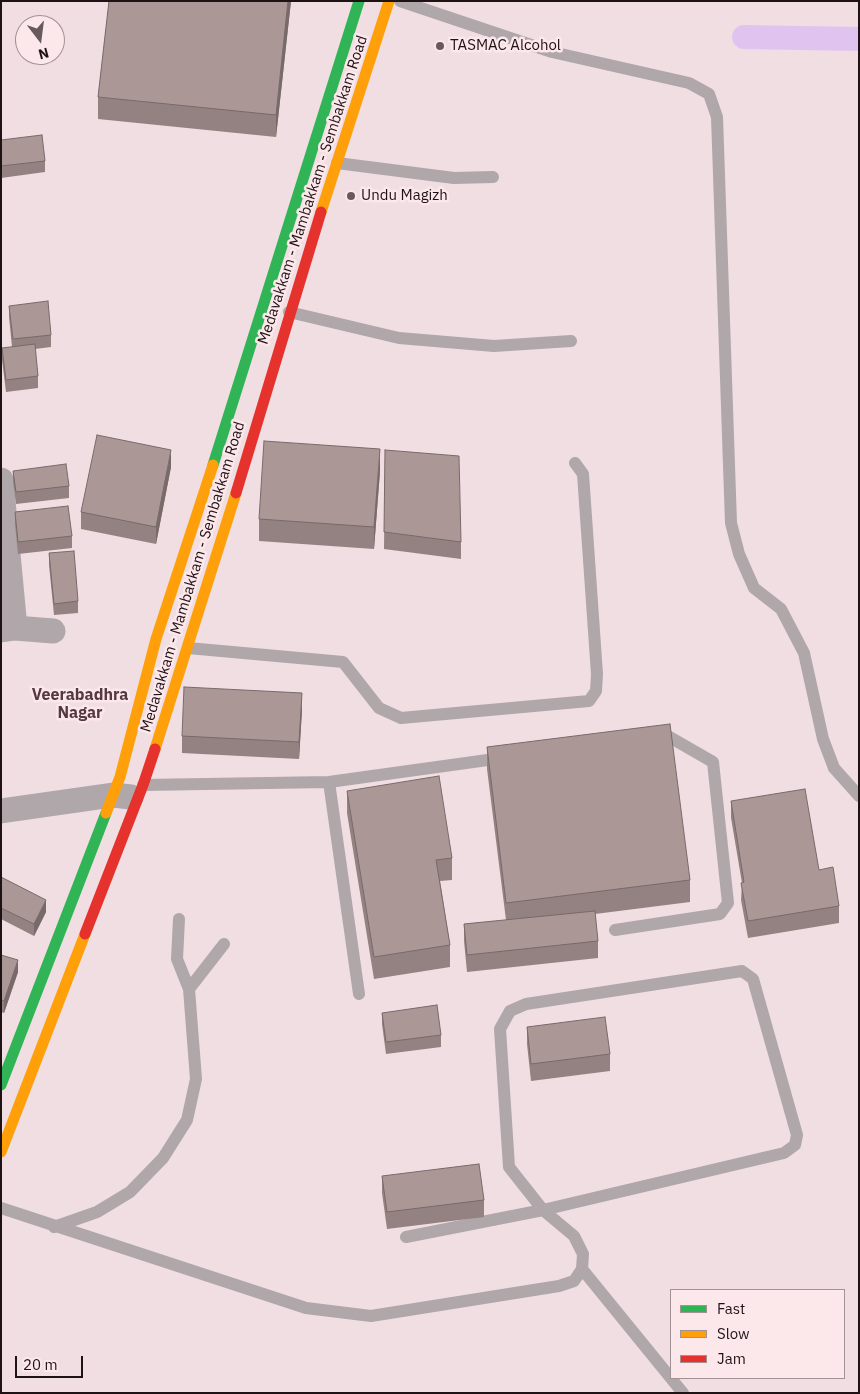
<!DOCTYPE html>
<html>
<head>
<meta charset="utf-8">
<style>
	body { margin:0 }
	#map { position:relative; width:860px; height:1394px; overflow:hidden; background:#f0dee2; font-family:"IBM Plex Sans",sans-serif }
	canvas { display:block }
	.frame { position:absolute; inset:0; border:2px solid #1e1215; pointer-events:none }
	.legend { position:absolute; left:670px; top:1289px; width:175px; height:90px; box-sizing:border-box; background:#fce7eb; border:1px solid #a39295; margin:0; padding:6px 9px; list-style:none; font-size:15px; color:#1e1215 }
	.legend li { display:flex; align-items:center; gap:10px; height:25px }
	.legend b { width:25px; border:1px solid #a39295 }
	.north { position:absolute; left:15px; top:15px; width:50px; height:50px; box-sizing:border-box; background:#fce7eb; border:1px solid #a39295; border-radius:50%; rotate:165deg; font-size:14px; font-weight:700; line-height:20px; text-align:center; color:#1e1215 }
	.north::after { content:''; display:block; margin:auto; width:18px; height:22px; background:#68595d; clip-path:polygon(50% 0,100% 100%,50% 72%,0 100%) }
	.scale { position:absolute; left:15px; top:1356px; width:68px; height:22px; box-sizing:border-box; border:2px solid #1e1215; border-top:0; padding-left:6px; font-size:15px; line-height:18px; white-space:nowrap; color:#1e1215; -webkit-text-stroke:4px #fce7eb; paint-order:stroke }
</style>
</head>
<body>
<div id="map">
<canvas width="860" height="1394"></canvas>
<div class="frame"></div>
<ul class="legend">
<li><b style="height:6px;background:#30b455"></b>Fast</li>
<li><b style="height:6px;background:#ff9f0a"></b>Slow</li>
<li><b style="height:6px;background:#e5322d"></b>Jam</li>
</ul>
<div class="north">N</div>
<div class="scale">20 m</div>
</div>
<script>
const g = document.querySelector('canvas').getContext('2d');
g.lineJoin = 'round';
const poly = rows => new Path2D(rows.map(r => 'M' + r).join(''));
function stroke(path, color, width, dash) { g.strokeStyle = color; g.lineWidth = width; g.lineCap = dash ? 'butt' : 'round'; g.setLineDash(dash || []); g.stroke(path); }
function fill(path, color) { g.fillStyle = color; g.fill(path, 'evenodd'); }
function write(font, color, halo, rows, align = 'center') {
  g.font = font + ' "IBM Plex Sans",sans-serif'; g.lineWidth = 5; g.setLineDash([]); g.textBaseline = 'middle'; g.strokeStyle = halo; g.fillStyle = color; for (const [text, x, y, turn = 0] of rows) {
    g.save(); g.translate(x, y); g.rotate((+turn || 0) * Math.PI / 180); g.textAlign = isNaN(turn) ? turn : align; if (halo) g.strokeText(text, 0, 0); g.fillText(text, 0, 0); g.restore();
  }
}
stroke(poly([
	[744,37,859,39]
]), '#e1c3f0', 24);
stroke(poly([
	[400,1,552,52,689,83,709,94,717,117,731,523,739,554,754,588,781,609,804,653,823,739,834,768,859,796],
	[337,163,454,178,493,177],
	[289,312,399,338,494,346,571,341],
	[188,648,343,662,379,708,401,718,589,701,596,691,597,674,583,474,575,463],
	[329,782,359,994],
	[143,785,329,782,502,758],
	[179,919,177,959,189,989],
	[615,930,720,914,728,903,713,762,666,735,656,737],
	[1,1208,306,1308,371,1316,559,1286,574,1281,582,1269,583,1254,574,1236,543,1210,509,1167,500,1029,510,1011,526,1004,742,971,753,979,797,1135,795,1145,784,1153,543,1210,406,1237],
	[54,1227,97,1212,130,1192,163,1158,187,1120,196,1079,189,989,224,944],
	[582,1269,683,1393]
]), '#afa7aa', 12);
stroke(poly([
	[1,480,15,628],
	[1,630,15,628,53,631],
	[1,811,113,795,131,797]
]), '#afa7aa', 25);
stroke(poly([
	[213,465,359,1],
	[1,1085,106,813]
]), '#30b455', 11);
stroke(poly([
	[321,212,389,1],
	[155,749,236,493],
	[106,813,120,777,156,639,213,465],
	[1,1152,85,934]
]), '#ff9f0a', 11);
stroke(poly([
	[236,493,321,212],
	[85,934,143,785,155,749]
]), '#e5322d', 11);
fill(poly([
	[109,1,291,1,276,137,98,119,98,97],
	[1,140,45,161,45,172,1,178],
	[9,306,51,335,51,347,35,349,38,376,38,388,6,392,2,360,2,348,12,347,9,317],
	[385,450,461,542,461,559,384,549],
	[171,467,156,544,81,529,81,512],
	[13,471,69,486,69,498,16,504,13,482],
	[380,471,374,549,259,541,259,519],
	[15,512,72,536,72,548,18,554,15,524],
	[49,553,78,601,78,613,54,615,49,565],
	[302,710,299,759,182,753,182,736],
	[487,747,690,880,690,902,595,914,598,941,598,958,467,972,464,941,464,924,506,920,487,769],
	[347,791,452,858,452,880,440,881,450,945,450,967,374,979,347,813],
	[731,801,819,870,839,906,839,923,748,938,741,900,742,883,731,818],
	[1,877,46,912,34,936,1,919],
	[1,955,18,972,4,1013,1,1012],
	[382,1013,441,1035,441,1047,386,1054,382,1024],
	[527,1027,610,1054,610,1071,531,1081,527,1044],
	[382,1176,484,1200,484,1217,387,1229,382,1193]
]), '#948282');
fill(poly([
	[288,1,291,1,276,137,276,115],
	[380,449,380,471,374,549,374,527],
	[171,450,171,467,156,544,156,527],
	[302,693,302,710,299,759,299,742],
	[46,900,46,912,34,936,34,924],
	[18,960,18,972,4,1013,4,1001]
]), '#786a6a');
const building = poly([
	[109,1,288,1,276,115,98,97,109,1],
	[42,135,45,161,1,166,1,140,42,135],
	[48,301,51,335,13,339,9,306,48,301],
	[35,344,38,376,6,380,2,348,35,344],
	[97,435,171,450,156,527,81,512,97,435],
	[264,441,380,449,374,527,259,519,264,441],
	[385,450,459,456,461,542,384,532,385,450],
	[66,464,69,486,16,492,13,471,66,464],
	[68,506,72,536,18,542,15,512,68,506],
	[74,551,78,601,54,604,49,553,74,551],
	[184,687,302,693,299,742,182,736,184,687],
	[670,724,690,880,506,903,487,747,670,724],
	[439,776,452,858,436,860,450,945,374,957,347,791,439,776],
	[805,789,819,870,833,867,839,906,748,921,741,883,744,882,731,801,805,789],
	[1,877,46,900,34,924,1,908,1,877],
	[595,911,598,941,467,955,464,924,595,911],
	[1,955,18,960,4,1001,1,1000,1,955],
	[437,1005,441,1035,386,1042,382,1013,437,1005],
	[605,1017,610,1054,531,1064,527,1027,605,1017],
	[479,1164,484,1200,387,1212,382,1176,479,1164]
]);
fill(building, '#ac9797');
stroke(building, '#786a6a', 1);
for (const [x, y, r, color] of [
	[440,46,5,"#68595d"],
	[351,196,5,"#68595d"]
]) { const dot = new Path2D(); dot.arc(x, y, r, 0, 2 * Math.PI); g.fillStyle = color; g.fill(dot); stroke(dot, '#fce7eb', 2); }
write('15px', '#1e1215', '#fce7eb', [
	["TASMAC Alcohol",450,46],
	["Undu Magizh",361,196]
], 'left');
write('15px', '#1e1215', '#fce7eb', [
	["Medavakkam - Mambakkam - Sembakkam Road",313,190,-72],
	["Medavakkam - Mambakkam - Sembakkam Road",193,577,-73]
]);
write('bold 16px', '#54393f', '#fce7eb', [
	["Veerabadhra",80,695],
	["Nagar",80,713]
]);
</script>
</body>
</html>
